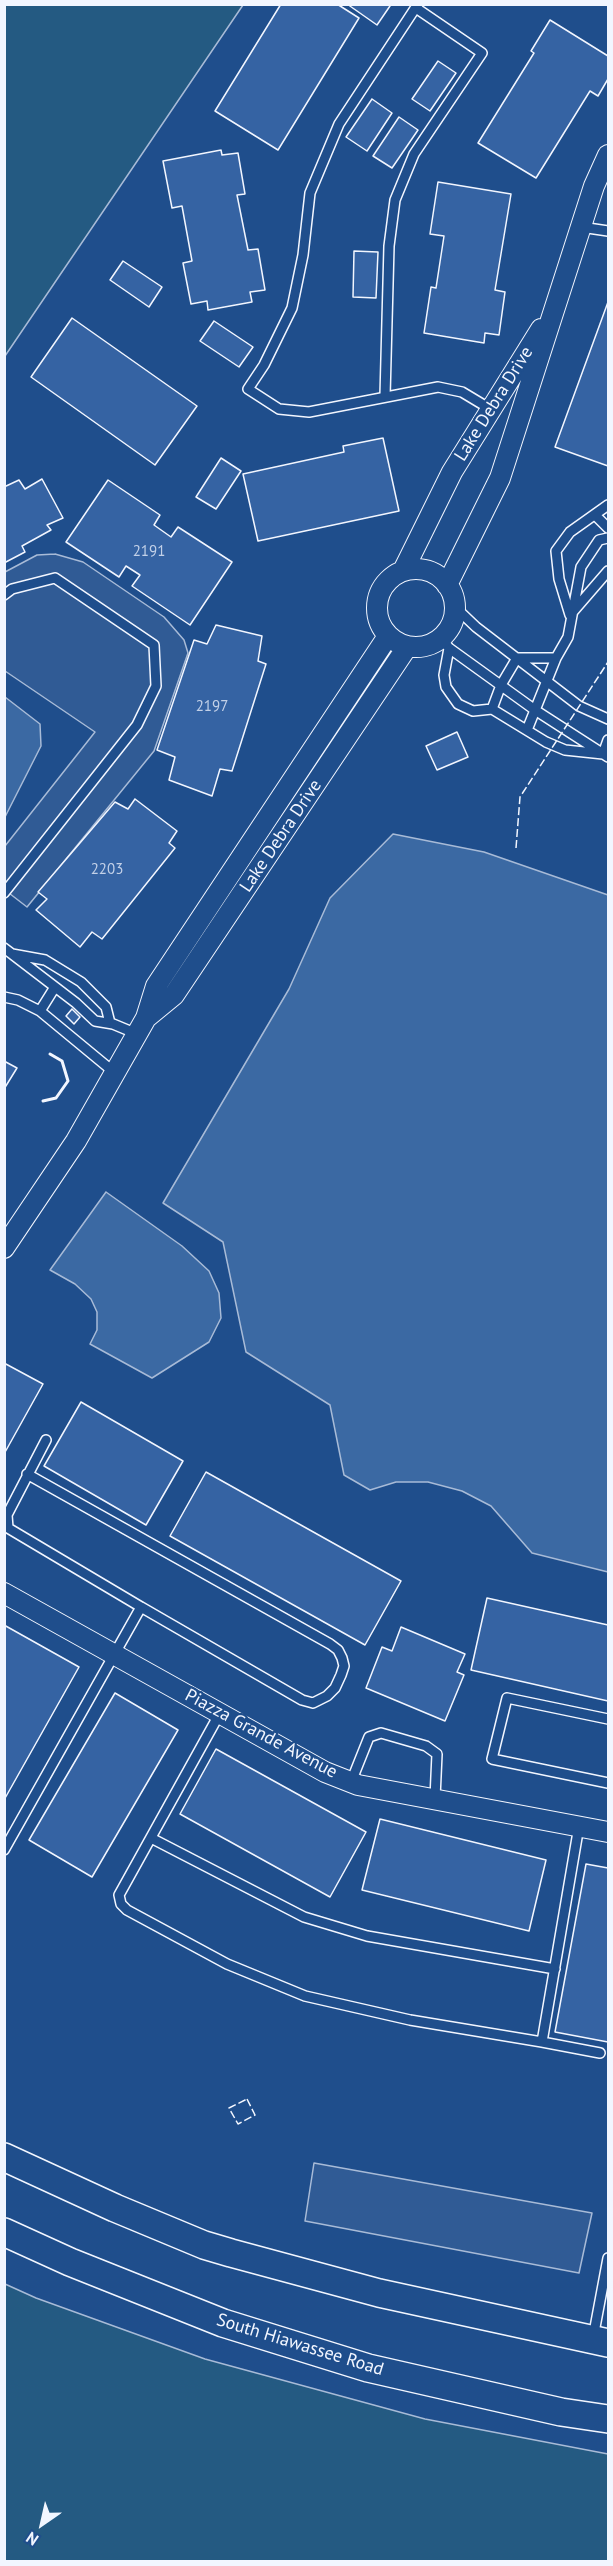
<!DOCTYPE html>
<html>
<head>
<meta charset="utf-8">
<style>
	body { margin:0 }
	#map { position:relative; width:613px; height:2566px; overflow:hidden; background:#1f4e8c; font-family:"PT Sans",sans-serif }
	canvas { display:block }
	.frame { position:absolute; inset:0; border:6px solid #f2f6ff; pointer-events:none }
	.north { position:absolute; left:12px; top:2494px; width:60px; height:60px; -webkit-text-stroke:4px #1f4e8c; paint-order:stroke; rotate:214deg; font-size:16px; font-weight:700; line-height:24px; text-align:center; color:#f2f6ff }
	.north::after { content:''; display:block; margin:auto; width:21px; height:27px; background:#f2f6ff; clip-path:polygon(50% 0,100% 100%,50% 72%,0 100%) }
</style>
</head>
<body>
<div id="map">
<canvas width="613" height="2566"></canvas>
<div class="frame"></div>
<div class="north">N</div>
</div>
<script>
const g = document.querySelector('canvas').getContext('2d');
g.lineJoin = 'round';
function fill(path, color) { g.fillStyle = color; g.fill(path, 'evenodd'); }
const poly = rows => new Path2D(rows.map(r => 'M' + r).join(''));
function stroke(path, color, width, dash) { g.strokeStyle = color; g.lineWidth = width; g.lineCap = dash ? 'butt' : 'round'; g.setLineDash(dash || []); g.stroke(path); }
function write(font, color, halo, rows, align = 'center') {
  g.font = font + ' "PT Sans",sans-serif'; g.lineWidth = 4.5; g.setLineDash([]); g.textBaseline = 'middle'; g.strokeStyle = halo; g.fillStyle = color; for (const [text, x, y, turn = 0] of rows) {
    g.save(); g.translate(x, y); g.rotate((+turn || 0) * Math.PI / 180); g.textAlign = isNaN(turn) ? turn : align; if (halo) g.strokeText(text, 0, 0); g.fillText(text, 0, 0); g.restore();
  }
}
const green = poly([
	[5,4,243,5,5,356,4,5,5,4],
	[5,2284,36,2298,205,2359,425,2419,608,2454,608,2561,5,2561,5,2284]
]);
fill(green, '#245a82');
stroke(green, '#a8bbd7', 1.5);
const parking = poly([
	[55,554,83,562,164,617,184,640,188,653,154,751,27,907,5,890,5,846,95,732,5,671,5,572,37,555,55,554],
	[314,2163,592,2213,579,2273,305,2221,314,2163]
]);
fill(parking, '#305b95');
stroke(parking, '#a8bbd7', 1.5);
const water = poly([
	[5,697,40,724,41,746,5,817,5,697],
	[393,834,484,852,608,895,608,1572,532,1553,491,1506,462,1491,428,1482,396,1482,370,1490,344,1475,330,1405,246,1352,223,1242,163,1203,289,989,330,898,393,834],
	[106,1192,182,1246,209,1271,219,1293,221,1318,209,1342,152,1378,90,1344,97,1330,97,1312,91,1299,75,1284,50,1270,106,1192]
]);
fill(water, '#3b69a3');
stroke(water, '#a8bbd7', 1.5);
const building = poly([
	[281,4,337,4,359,18,278,150,215,111,281,4],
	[347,4,389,4,390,6,377,25,347,4],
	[550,20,608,56,608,79,598,96,590,91,536,178,478,143,534,53,531,51,550,20],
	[438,61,456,73,430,111,412,99,438,61],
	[372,99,392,113,367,151,346,137,372,99],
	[399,117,418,130,392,168,373,156,399,117],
	[221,150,222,155,238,153,245,194,237,195,248,250,258,249,265,290,250,292,252,302,208,310,207,301,191,304,183,263,192,261,182,206,172,208,163,161,221,150],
	[438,182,511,194,495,290,505,292,499,335,485,333,484,343,424,333,431,287,436,288,444,236,430,234,438,182],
	[354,251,378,252,376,298,353,297,354,251],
	[123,261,162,287,149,307,110,280,123,261],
	[608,302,608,466,555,447,608,302],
	[72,318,197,406,155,465,31,377,72,318],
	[214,321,253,347,239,367,200,341,214,321],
	[383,438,399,511,258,541,243,474,344,452,343,446,383,438],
	[221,458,241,471,216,509,196,497,221,458],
	[42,479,63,518,47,525,51,530,22,546,25,552,4,563,4,487,19,480,25,489,42,479],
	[108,480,160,515,154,525,171,537,178,527,232,562,190,625,132,586,140,575,126,566,119,577,66,542,108,480],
	[216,625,262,636,258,661,266,664,232,771,220,769,212,796,169,780,175,757,157,750,194,640,207,644,216,625],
	[457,732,468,757,437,770,426,746,457,732],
	[135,799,177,831,169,843,175,848,102,939,92,932,80,947,36,910,47,899,38,892,115,802,128,809,135,799],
	[72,1009,80,1017,74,1024,66,1016,72,1009],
	[4,1061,17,1068,4,1089,4,1061],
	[4,1363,43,1384,4,1454,4,1363],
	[81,1402,183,1461,146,1525,44,1466,81,1402],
	[206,1472,401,1581,365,1645,170,1536,206,1472],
	[487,1598,608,1625,608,1701,471,1670,487,1598],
	[4,1625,79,1667,4,1800,4,1625],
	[401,1627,465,1654,457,1672,464,1675,445,1721,366,1688,382,1647,392,1651,401,1627],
	[115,1693,178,1730,92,1877,29,1840,115,1693],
	[216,1749,366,1832,330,1897,180,1814,216,1749],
	[380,1819,546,1860,529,1931,362,1890,380,1819],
	[586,1864,608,1868,608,2042,555,2032,586,1864]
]);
fill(building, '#3563a3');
stroke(building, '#f2f6ff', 1.5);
const lane = poly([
	[418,4,339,124,310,193,303,255,292,308,264,365,248,389,279,409,309,412,438,387,462,392,492,410],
	[581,227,608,231],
	[385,396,389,246,395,200,414,154,482,53,416,8],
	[608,505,570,532,556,551,559,579,570,615,608,571],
	[595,515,608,528],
	[4,595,12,589,55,578,154,645,156,686,137,725,4,893],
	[455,607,476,627,579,706,608,719],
	[441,638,449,648,535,710,608,757],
	[449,648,444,675,446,687,458,704,473,711,492,709,546,742,565,750,603,754],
	[517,658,556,658],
	[492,709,501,685,517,658],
	[527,730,556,658,568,637,581,567,599,540,608,538],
	[603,754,608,740],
	[4,948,12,954,45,960,81,982,106,1007,110,1023],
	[12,954,76,1003,95,1021,113,1024,137,1034],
	[4,997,18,1000,40,1011,115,1073],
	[40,1011,55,987],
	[27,1474,330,1644,338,1650,342,1658,344,1666,341,1675,335,1688,327,1696,313,1703,302,1700,141,1607],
	[220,1713,119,1895,121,1904,127,1910,227,1964,305,1996,410,2020,542,2042,579,1826],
	[608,1719,507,1698,492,1759,608,1783],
	[351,1782,369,1737,381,1733,426,1746,437,1754,435,1798],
	[151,1838,304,1917,367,1936,555,1969],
	[4,1850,141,1607,8,1528,7,1515,46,1440],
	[542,2042,600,2053],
	[593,2338,608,2258]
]);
const street = poly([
	'377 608a39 39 0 1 1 78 0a39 39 0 1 1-78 0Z',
	[403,571,452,472,541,329],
	[447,585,500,478,594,186,608,155],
	[146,1018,174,995,407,647],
	[4,1248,76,1141,146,1018,156,986,388,636],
	[4,1593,325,1772,358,1785,608,1832]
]);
const secondary = poly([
	[4,2157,115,2208,204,2245,231,2253,379,2293,608,2343],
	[4,2232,70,2262,223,2323,368,2368,561,2412,608,2419]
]);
stroke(lane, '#f2f6ff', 12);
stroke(street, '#f2f6ff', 22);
stroke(secondary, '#f2f6ff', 30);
stroke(lane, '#1f4e8c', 9);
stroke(street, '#1f4e8c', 20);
stroke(secondary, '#1f4e8c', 27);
stroke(poly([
	[516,848,520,797,608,662],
	[247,2099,255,2115,238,2124,229,2108,247,2099]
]), '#f2f6ff', 1.5, [8, 3]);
stroke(poly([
	[43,1101,56,1098,68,1081,62,1061,50,1054]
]), '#f2f6ff', 3);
write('15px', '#c3d1e8', null, [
	["2191",149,552],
	["2197",212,707],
	["2203",107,870]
]);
write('18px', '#f2f6ff', '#1f4e8c', [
	["Lake Debra Drive",494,404,-58],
	["Lake Debra Drive",281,836,-56],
	["Piazza Grande Avenue",261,1734,28],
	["South Hiawassee Road",300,2345,17]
]);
</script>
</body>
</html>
